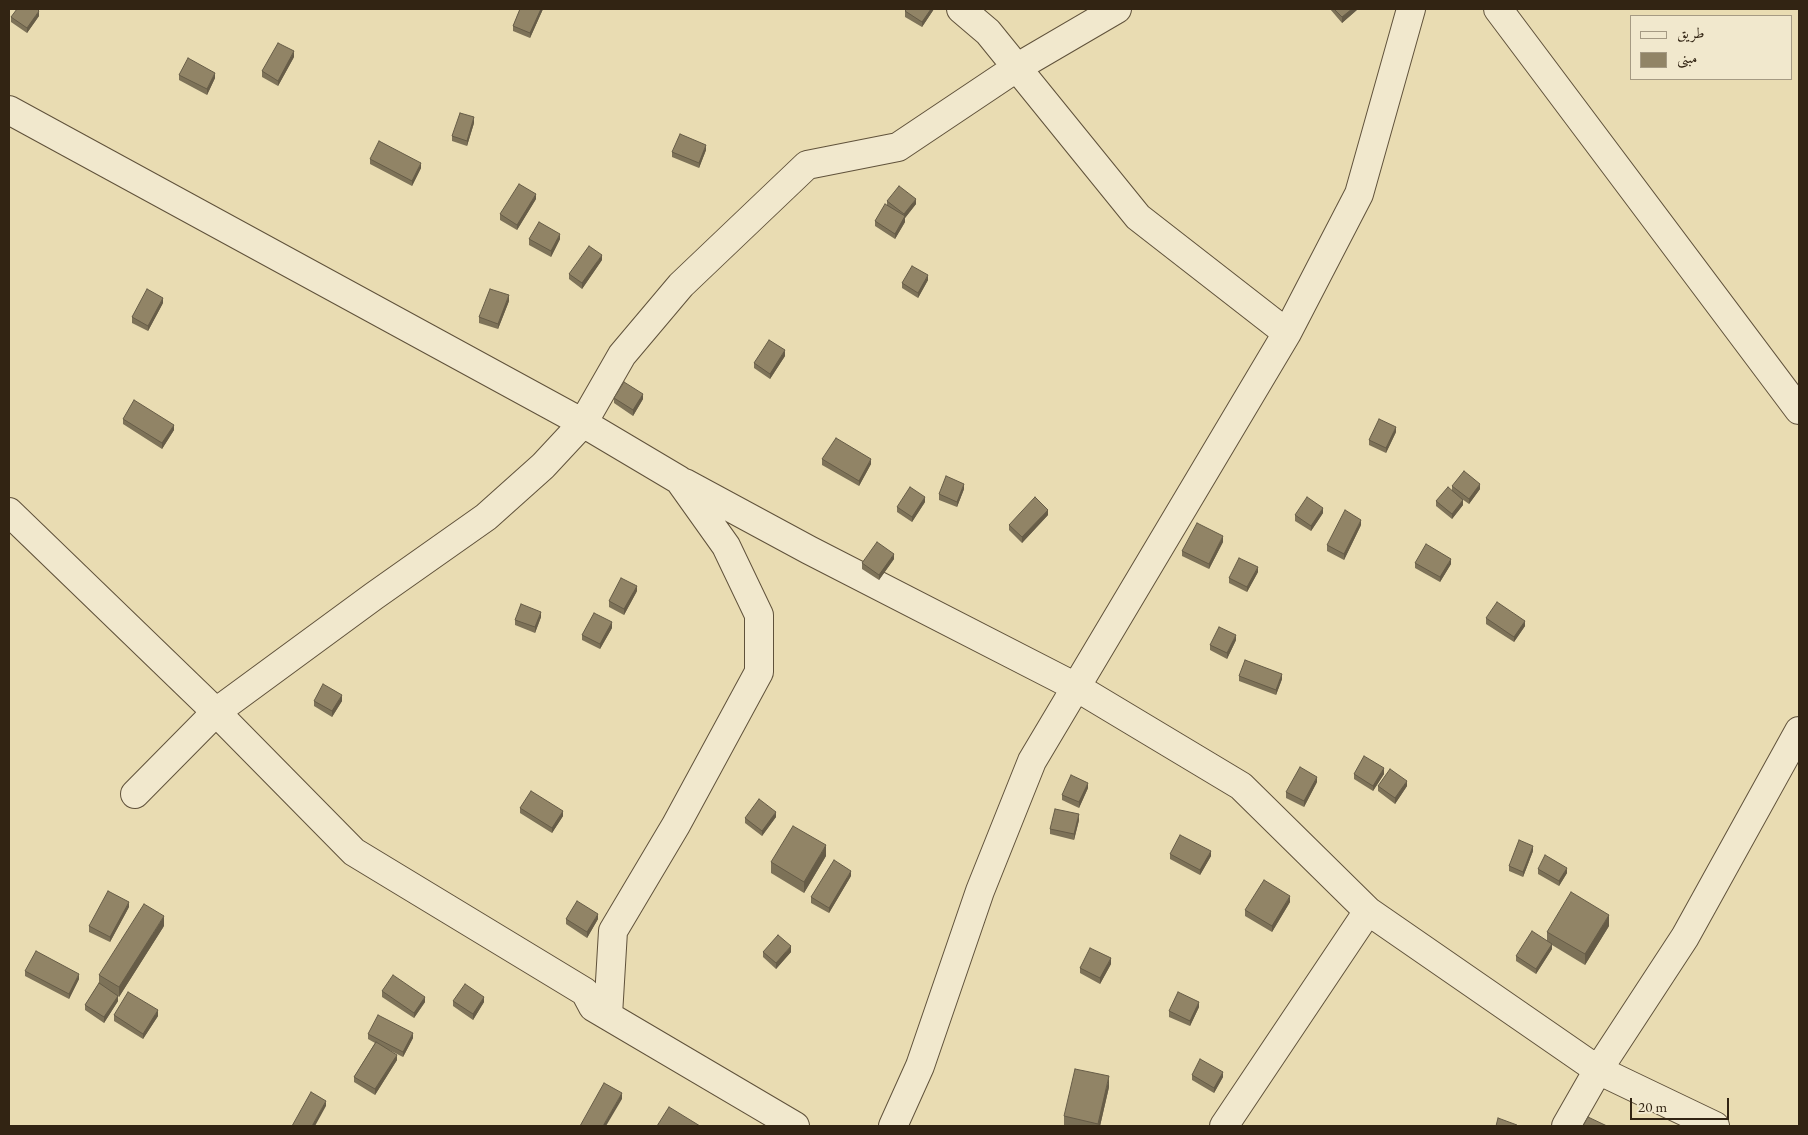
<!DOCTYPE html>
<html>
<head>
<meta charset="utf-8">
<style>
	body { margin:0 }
	#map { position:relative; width:1808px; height:1135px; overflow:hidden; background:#e9dcb2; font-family:"EB Garamond",Amiri,serif }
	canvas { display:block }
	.frame { position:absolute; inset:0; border:10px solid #322413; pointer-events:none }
	.legend { position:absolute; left:1630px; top:15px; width:162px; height:65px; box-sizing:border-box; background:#f1e8cd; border:1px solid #a59a83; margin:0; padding:6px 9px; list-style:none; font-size:15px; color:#322413 }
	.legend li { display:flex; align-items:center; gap:10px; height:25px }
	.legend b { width:25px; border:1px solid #a59a83 }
	.scale { position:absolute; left:1630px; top:1098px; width:99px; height:22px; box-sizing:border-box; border:2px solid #322413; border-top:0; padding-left:6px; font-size:15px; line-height:18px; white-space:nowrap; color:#322413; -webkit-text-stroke:4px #f1e8cd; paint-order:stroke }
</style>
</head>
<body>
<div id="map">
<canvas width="1808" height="1135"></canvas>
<div class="frame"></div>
<ul class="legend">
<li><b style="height:6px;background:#f1e8cd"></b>طريق</li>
<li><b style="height:14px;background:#918466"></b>مبنى</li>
</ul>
<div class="scale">20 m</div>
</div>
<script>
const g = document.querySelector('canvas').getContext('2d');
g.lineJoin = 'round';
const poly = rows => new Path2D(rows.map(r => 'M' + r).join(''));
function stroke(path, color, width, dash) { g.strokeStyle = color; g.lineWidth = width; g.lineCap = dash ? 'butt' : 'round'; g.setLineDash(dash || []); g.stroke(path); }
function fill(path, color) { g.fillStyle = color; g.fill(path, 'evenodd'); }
const minor = poly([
	[961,9,988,32,1138,217,1287,333],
	[1498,9,1799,410],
	[9,110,583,423,679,480,726,546,759,615,759,672,676,825,613,931,608,1015],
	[685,483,809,550,1076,687,1241,786,1368,911,1598,1070,1715,1126],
	[9,512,216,712,354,852,585,992,593,1007,795,1126],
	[135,794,216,712,374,596,486,517,543,466,583,423,622,355,681,285,807,165,898,147,1016,68,1117,9],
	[893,1126,920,1066,980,891,1032,761,1287,333,1359,194,1411,9],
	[1224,1126,1368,911],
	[1566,1126,1598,1070,1685,937,1799,731]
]);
stroke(minor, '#60523b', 30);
stroke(minor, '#f1e8cd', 28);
fill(poly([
	[520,9,543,9,530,38,513,31,513,26],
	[934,9,922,27,905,17,905,11],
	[1330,9,1358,9,1342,23],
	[39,16,27,33,11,22,11,17],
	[294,57,278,86,262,77,262,71],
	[179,75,215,78,207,95,179,80],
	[474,123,467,146,452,141,452,136],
	[706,150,699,168,672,157,672,152],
	[370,159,421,168,412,186,370,164],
	[536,199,517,230,500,220,500,214],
	[887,201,916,204,905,218,905,222,895,239,875,226,875,221,887,205],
	[529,239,560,239,551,257,529,245],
	[602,260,582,289,569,279,569,274],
	[928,280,918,298,902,288,902,283],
	[509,301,498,329,479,323,479,317],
	[163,303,148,331,132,323,132,317],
	[785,356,770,379,754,368,754,363],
	[614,398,643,399,633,416,614,403],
	[123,419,174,430,162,449,123,424],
	[1396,432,1386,453,1369,445,1369,440],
	[822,459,871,464,859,486,822,465],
	[1452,486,1480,489,1469,504,1462,499,1463,505,1452,519,1436,506,1436,501,1452,490],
	[964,489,957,507,939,500,939,494],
	[925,502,912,522,897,512,897,507],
	[1323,513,1311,531,1295,521,1295,515],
	[1048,515,1022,543,1009,530,1009,525],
	[1361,525,1344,560,1327,551,1327,545],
	[1223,542,1209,569,1182,556,1182,551],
	[894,559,879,580,862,569,862,563],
	[1415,563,1451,564,1440,582,1415,568],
	[1258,572,1247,592,1229,583,1229,578],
	[637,591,624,615,609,607,609,601],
	[541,617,535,633,515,625,515,620],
	[1486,618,1525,626,1514,642,1486,624],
	[612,628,600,649,582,640,582,635],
	[1236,640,1227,659,1210,650,1210,645],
	[1239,676,1282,679,1276,695,1239,681],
	[314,701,342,701,332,717,314,706],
	[1354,774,1384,774,1373,791,1354,779],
	[1317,782,1304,807,1286,798,1286,792],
	[1378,786,1407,786,1395,804,1378,791],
	[1088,788,1079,808,1062,800,1062,795],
	[520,808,563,816,552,833,520,813],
	[776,817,762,836,745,823,745,818],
	[1079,820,1074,840,1050,834,1050,829],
	[1533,851,1523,877,1509,871,1509,866],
	[1170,854,1211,856,1200,875,1170,859],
	[826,856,804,893,771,873,771,862],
	[1538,869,1567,873,1559,886,1538,874],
	[851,876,829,913,811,903,811,897],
	[1290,902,1272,932,1245,916,1245,910],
	[129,907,110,942,89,932,89,926],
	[566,919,598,919,587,938,566,924],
	[164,926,119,997,118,996,118,1001,104,1023,85,1010,85,1005,99,983,99,975],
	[1609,926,1585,965,1552,945,1552,949,1536,974,1516,961,1516,956,1547,941,1547,932],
	[763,952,791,952,776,969,763,957],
	[1111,964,1100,984,1080,973,1080,968],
	[25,971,79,979,69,999,25,976],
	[382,991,425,1002,414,1018,382,997],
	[453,1001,484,1002,473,1020,453,1006],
	[1199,1007,1190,1026,1169,1017,1169,1011],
	[114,1015,158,1016,143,1039,114,1021],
	[368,1034,413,1038,403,1057,389,1050,397,1060,375,1095,354,1082,354,1077,375,1043,368,1039],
	[1192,1075,1223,1077,1214,1093,1192,1080],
	[1109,1087,1100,1126,1064,1126,1064,1116]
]), '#7d7258');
fill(poly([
	[541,9,543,9,530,38,530,33],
	[931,9,934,9,922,27,922,22],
	[1352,9,1358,9,1342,23,1342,17],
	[39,11,39,16,27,33,27,28],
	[294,51,294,57,278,86,278,81],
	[215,73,215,78,207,95,207,89],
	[474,117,474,123,467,146,467,141],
	[706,145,706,150,699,168,699,163],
	[421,163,421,168,412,186,412,181],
	[536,194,536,199,517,230,517,225],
	[916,199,916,204,905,218,905,222,895,239,895,234,904,218,904,214],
	[560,234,560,239,551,257,551,251],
	[602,255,602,260,582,289,582,283],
	[928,275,928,280,918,298,918,293],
	[509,295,509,301,498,329,498,324],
	[163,298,163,303,148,331,148,326],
	[785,350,785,356,770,379,770,374],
	[643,394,643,399,633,416,633,410],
	[174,425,174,430,162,449,162,443],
	[1396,427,1396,432,1386,453,1386,448],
	[871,459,871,464,859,486,859,481],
	[964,484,964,489,957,507,957,502],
	[1480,484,1480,489,1469,504,1469,499],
	[925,497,925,502,912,522,912,517],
	[1463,500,1463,505,1452,519,1452,514],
	[1323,508,1323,513,1311,531,1311,526],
	[1048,510,1048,515,1022,543,1022,537],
	[1361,520,1361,525,1344,560,1344,554],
	[1223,536,1223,542,1209,569,1209,564],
	[894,554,894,559,879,580,879,575],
	[1451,559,1451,564,1440,582,1440,577],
	[1258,567,1258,572,1247,592,1247,587],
	[637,586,637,591,624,615,624,609],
	[541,612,541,617,535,633,535,627],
	[1525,621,1525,626,1514,642,1514,637],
	[612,622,612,628,600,649,600,644],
	[1236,635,1236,640,1227,659,1227,653],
	[1282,674,1282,679,1276,695,1276,690],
	[342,695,342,701,332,717,332,711],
	[1384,768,1384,774,1373,791,1373,786],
	[1317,777,1317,782,1304,807,1304,801],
	[1407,781,1407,786,1395,804,1395,798],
	[1088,783,1088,788,1079,808,1079,802],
	[563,811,563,816,552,833,552,828],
	[776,812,776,817,762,836,762,831],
	[1079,814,1079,820,1074,840,1074,834],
	[826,845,826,856,804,893,804,882],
	[1533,846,1533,851,1523,877,1523,872],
	[1211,851,1211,856,1200,875,1200,870],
	[1567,868,1567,873,1559,886,1559,881],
	[851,871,851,876,829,913,829,908],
	[1290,896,1290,902,1272,932,1272,926],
	[129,902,129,907,110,942,110,937],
	[598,914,598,919,587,938,587,932],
	[1609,915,1609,926,1585,965,1585,954],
	[164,916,164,926,119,997,119,987],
	[1552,944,1552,949,1536,974,1536,969],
	[791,946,791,952,776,969,776,963],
	[1111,958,1111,964,1100,984,1100,978],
	[79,974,79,979,69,999,69,994],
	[118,996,118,1001,104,1023,104,1017],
	[425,997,425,1002,414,1018,414,1013],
	[484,997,484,1002,473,1020,473,1014],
	[1199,1002,1199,1007,1190,1026,1190,1021],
	[158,1010,158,1016,143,1039,143,1034],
	[413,1033,413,1038,403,1057,403,1052],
	[397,1055,397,1060,375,1095,375,1089],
	[1223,1072,1223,1077,1214,1093,1214,1088],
	[1109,1076,1109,1087,1100,1126,1098,1126],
	[622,1093,622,1099,606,1126,603,1126],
	[326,1101,326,1106,315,1126,312,1126]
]), '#665c47');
const building = poly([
	[17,9,37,9,39,11,27,28,11,17,17,9],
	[520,9,541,9,530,33,513,26,520,9],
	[907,9,931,9,922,22,905,11,907,9],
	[1334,9,1352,9,1342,17,1334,9],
	[278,43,294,51,278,81,262,71,278,43],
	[188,58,215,73,207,89,179,75,188,58],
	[460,113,474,117,467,141,452,136,460,113],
	[680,134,706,145,699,163,672,152,680,134],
	[379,141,421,163,412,181,370,159,379,141],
	[519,184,536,194,517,225,500,214,519,184],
	[899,186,916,199,904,214,887,201,899,186],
	[885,204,905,216,895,234,875,221,885,204],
	[539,222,560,234,551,251,529,239,539,222],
	[589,246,602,255,582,283,569,274,589,246],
	[912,266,928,275,918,293,902,283,912,266],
	[147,289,163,298,148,326,132,317,147,289],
	[490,289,509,295,498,324,479,317,490,289],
	[769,340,785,350,770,374,754,363,769,340],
	[624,382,643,394,633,410,614,398,624,382],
	[134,400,174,425,162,443,123,419,134,400],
	[1379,419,1396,427,1386,448,1369,440,1379,419],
	[836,438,871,459,859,481,822,459,836,438],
	[1464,471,1480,484,1469,499,1452,486,1464,471],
	[946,476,964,484,957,502,939,494,946,476],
	[910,487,925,497,912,517,897,507,910,487],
	[1448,487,1463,500,1452,514,1436,501,1448,487],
	[1035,497,1048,510,1022,537,1009,525,1035,497],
	[1307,497,1323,508,1311,526,1295,515,1307,497],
	[1345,510,1361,520,1344,554,1327,545,1345,510],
	[1197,523,1223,536,1209,564,1182,551,1197,523],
	[877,542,894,554,879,575,862,563,877,542],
	[1426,544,1451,559,1440,577,1415,563,1426,544],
	[1239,558,1258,567,1247,587,1229,578,1239,558],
	[621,578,637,586,624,609,609,601,621,578],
	[1497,602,1525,621,1514,637,1486,618,1497,602],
	[521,604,541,612,535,627,515,620,521,604],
	[594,613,612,622,600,644,582,635,594,613],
	[1219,627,1236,635,1227,653,1210,645,1219,627],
	[1245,660,1282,674,1276,690,1239,676,1245,660],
	[323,684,342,695,332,711,314,701,323,684],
	[1364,756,1384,768,1373,786,1354,774,1364,756],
	[1300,767,1317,777,1304,801,1286,792,1300,767],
	[1390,769,1407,781,1395,798,1378,786,1390,769],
	[1071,775,1088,783,1079,802,1062,795,1071,775],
	[531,791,563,811,552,828,520,808,531,791],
	[759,799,776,812,762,831,745,818,759,799],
	[1055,809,1079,814,1074,834,1050,829,1055,809],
	[793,826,826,845,804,882,771,862,793,826],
	[1180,835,1211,851,1200,870,1170,854,1180,835],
	[1519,840,1533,846,1523,872,1509,866,1519,840],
	[1545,855,1567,868,1559,881,1538,869,1545,855],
	[834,860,851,871,829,908,811,897,834,860],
	[1264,880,1290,896,1272,926,1245,910,1264,880],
	[108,891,129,902,110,937,89,926,108,891],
	[1571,892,1609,915,1585,954,1547,932,1571,892],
	[577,901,598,914,587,932,566,919,577,901],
	[144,904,164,916,119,987,99,975,144,904],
	[1532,931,1552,944,1536,969,1516,956,1532,931],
	[778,935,791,946,776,963,763,952,778,935],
	[1090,948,1111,958,1100,978,1080,968,1090,948],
	[36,951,79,974,69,994,25,971,36,951],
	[393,975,425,997,414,1013,382,991,393,975],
	[99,983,118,996,104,1017,85,1005,99,983],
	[465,984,484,997,473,1014,453,1001,465,984],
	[128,992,158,1010,143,1034,114,1015,128,992],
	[1178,992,1199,1002,1190,1021,1169,1011,1178,992],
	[378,1015,413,1033,403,1052,368,1034,378,1015],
	[376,1042,397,1055,375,1089,354,1077,376,1042],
	[1200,1059,1223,1072,1214,1088,1192,1075,1200,1059],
	[1075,1069,1109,1076,1098,1124,1064,1116,1075,1069],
	[604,1083,622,1093,603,1126,580,1126,604,1083],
	[311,1092,326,1101,312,1126,292,1126,311,1092],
	[669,1107,700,1126,657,1126,669,1107],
	[1588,1117,1607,1126,1583,1126,1588,1117],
	[1498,1118,1517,1125,1516,1126,1496,1126,1498,1118]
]);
fill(building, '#918466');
stroke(building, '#665c47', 1);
</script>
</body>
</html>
